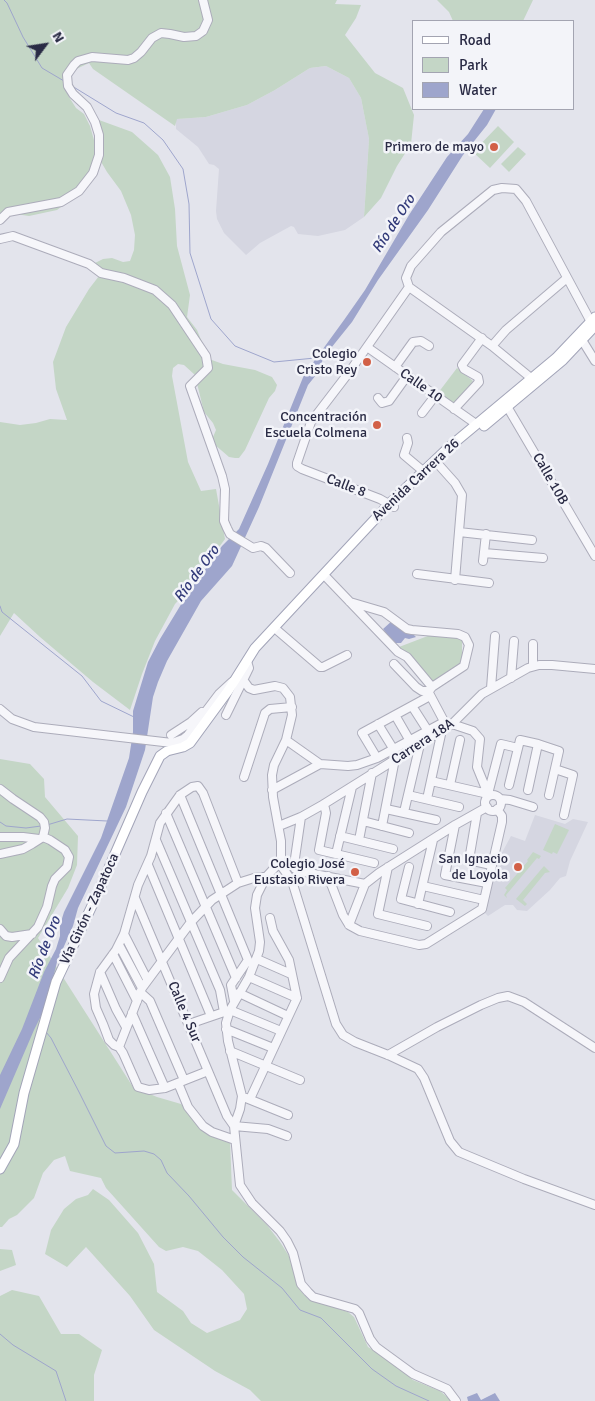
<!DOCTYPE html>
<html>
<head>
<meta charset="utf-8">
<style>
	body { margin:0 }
	#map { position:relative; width:595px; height:1401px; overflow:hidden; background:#e3e4ec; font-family:Signika,sans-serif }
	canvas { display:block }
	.legend { position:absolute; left:412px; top:20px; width:162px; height:90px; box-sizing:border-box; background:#f3f4f9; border:1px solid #a3a4b1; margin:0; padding:6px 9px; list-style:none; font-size:15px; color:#2a2b45 }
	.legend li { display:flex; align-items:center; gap:10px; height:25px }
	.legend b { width:25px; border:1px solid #a3a4b1 }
	.north { position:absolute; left:20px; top:20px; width:50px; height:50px; -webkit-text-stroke:4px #f3f4f9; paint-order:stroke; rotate:59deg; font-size:14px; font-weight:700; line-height:20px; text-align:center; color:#2a2b45 }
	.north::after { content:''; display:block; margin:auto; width:18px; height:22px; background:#2a2b45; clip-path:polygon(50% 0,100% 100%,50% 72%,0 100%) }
</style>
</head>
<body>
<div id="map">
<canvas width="595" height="1401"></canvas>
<ul class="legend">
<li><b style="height:6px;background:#fff"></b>Road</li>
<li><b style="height:14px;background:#c4d6c6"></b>Park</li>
<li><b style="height:14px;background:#9ea5cc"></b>Water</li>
</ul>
<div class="north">N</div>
</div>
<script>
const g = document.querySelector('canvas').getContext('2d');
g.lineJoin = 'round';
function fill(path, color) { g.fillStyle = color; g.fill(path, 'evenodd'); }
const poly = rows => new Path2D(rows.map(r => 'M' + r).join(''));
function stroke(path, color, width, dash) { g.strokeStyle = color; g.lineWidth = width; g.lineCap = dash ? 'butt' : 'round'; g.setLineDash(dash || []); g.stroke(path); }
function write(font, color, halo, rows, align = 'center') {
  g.font = font + ' Signika,sans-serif'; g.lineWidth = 5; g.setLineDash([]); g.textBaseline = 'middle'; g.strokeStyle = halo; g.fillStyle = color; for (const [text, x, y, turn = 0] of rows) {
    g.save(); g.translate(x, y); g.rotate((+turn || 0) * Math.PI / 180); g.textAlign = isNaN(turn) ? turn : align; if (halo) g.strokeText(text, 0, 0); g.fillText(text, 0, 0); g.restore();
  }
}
fill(poly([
	[326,66,349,78,361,98,369,139,364,217,345,230,318,236,298,234,294,227,291,226,260,243,246,255,224,233,217,219,216,211,219,169,214,165,209,164,198,147,176,129,176,119,206,117,247,105,275,90,310,68],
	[535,815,565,824,573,819,588,822,570,861,566,876,560,878,550,890,527,911,517,910,513,905,505,905,488,916,485,913,491,873,511,836,525,841]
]), '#d5d6e1');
fill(poly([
	[0,0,337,0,335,4,361,5,356,18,345,35,375,73,403,88,414,115,411,144,397,166,381,198,364,217,369,139,361,98,349,78,326,66,310,68,275,90,247,105,206,117,177,119,175,126,93,69,89,63,72,71,64,84,69,97,76,108,84,114,90,126,94,140,95,175,77,195,57,210,29,216,9,213,0,220],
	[437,0,533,0,523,21,453,21,449,12],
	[99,120,132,132,158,155,170,177,175,209,177,246,190,295,187,317,197,330,209,359,223,364,255,370,272,377,277,385,275,391,269,398,245,450,239,458,235,458,229,457,214,444,213,437,216,430,213,423,204,412,195,375,184,365,178,364,173,368,172,376,188,462,201,491,216,489,225,539,202,570,195,583,175,604,155,641,142,674,130,710,93,682,40,637,14,613,0,636,0,422,20,425,36,423,50,419,67,420,56,389,53,362,66,327,89,289,99,276,89,266,103,259,112,258,123,262,130,261,134,250,135,235,131,215,121,191,107,172,100,160],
	[498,126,514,142,490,168,473,152],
	[518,147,526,154,509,172,501,164],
	[457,368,473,381,454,405,438,393],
	[433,634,462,639,462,663,433,682,399,647],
	[0,759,30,764,44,779,45,797,78,836,77,865,68,888,38,938,133,1087,157,1097,181,1104,208,1131,230,1141,232,1190,267,1225,280,1242,289,1256,299,1289,308,1299,348,1312,354,1317,368,1347,386,1358,413,1380,440,1391,452,1401,261,1401,250,1390,215,1371,154,1330,130,1296,86,1247,67,1267,45,1254,51,1230,64,1209,76,1199,88,1195,93,1189,109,1200,138,1233,154,1264,157,1292,183,1311,191,1323,207,1333,240,1320,247,1309,244,1294,222,1270,198,1251,183,1247,166,1251,159,1247,106,1188,101,1178,70,1171,65,1156,54,1160,43,1173,34,1198,17,1215,9,1219,2,1227,0,1227],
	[555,824,569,830,557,854,553,852,552,854,543,850],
	[533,852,541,856,539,859,537,858,506,895,507,898,504,895,507,890,505,888,528,861,527,860],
	[544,866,550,872,545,873,523,900,527,904,525,906,516,899],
	[0,1249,12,1250,16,1265,0,1271],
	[12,1290,39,1296,61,1334,79,1334,102,1350,94,1375,94,1401,0,1401,0,1296]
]), '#c4d6c6');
fill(poly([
	[484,109,496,109,487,125,463,155,428,210,378,280,352,322,323,358,320,370,308,385,259,507,232,566,201,601,167,661,158,682,153,697,145,750,126,807,78,908,73,926,57,962,46,1006,34,1030,0,1109,0,1075,22,1029,44,972,56,949,60,936,60,925,64,912,101,838,129,758,133,732,133,711,148,662,160,639,188,593,222,546,239,529,268,464,304,375,344,320,365,290,409,215,447,157,468,134],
	[393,620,413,634,416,637,409,639,405,638,401,643,394,643,383,629],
	[477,1393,481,1400,495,1393,500,1401,468,1401,467,1397]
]), '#9ea5cc');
stroke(poly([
	[4,0,7,3,23,37,42,68,64,81],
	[72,86,116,113,144,123,163,140,183,169,189,204,190,253,211,319,235,346,274,362,315,358],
	[0,606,2,612,82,676,101,701,134,717],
	[0,822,6,826,26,828,41,826],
	[47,825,67,819,107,821],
	[46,1032,51,1038,79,1092,106,1146,115,1153,144,1151,154,1154,161,1160,167,1173,189,1196,223,1237,243,1257,282,1288,300,1310,321,1318,372,1369,396,1386,429,1401],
	[0,1334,13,1345,56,1371,66,1401]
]), '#9ea5cc', 1);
const minor = poly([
	[0,220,8,212,61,202,79,191,93,173,99,155,99,135,95,122,87,107,73,94,68,86,67,75,74,65,78,61,92,57,128,60,134,58,141,52,152,38,161,33,170,34,184,37,196,36,203,31,208,20,203,0],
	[0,239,13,236,89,264,101,273,124,278,155,290,172,305,206,356,208,368,190,386,222,476,225,489,224,521,227,528,230,534,253,548,261,546,266,548,290,573],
	[409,287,406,278,411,266,441,232,493,190,502,188,516,189,526,201,591,322],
	[409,287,492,346,531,378],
	[582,340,595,361],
	[492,346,506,330,567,278],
	[367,347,476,424],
	[395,367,413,342,421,341,429,346],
	[378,398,382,403,389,401,407,376],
	[505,403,595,556],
	[454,409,479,382,478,377,464,369,462,365,482,338],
	[422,413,435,396],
	[407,438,408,443,404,455,423,471],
	[438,464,455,483,462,495,455,580],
	[394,507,380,499,302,469,297,466,297,463,311,422,350,371,409,287],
	[459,532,532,540],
	[484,553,543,558],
	[483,561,486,534],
	[417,574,489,583],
	[327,578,398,652,407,657,432,687],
	[350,602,384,612,407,629,412,630,458,634,465,637,469,645,464,666,432,687,429,691],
	[278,631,320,667,323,667,347,655],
	[533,644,533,666],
	[394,664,416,687,422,691,429,691],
	[511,678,514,641],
	[244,681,249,688,254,690,275,686,283,688,290,697,292,715,286,740,274,765,272,775,273,797,281,841,281,857,279,863,266,877,257,895,255,908,260,942,259,951,249,977,230,1010,226,1023,228,1041,242,1096,240,1109,234,1126,240,1185,252,1203,280,1231,287,1241,293,1253,301,1284,308,1292,313,1297,355,1309,359,1313,370,1339,376,1347,413,1374,447,1389,456,1401],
	[491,688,495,636],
	[429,693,446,725],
	[412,706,428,731],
	[0,709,12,719,34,727,172,743,183,739,188,735,219,694,232,682],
	[226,715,249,668,247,661],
	[395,715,410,741],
	[378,724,394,750],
	[452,724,473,731,480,739,477,767,488,794],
	[171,735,191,722,202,712],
	[286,740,320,764],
	[377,758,362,733,430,696],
	[555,769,573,775,564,815],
	[244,777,265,713,270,709,292,707],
	[431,781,488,794,501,744,518,748],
	[450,785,460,740],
	[509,785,520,740,538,744,559,751,549,795],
	[0,789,13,799,40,817,44,822,45,828,43,837,32,844,23,849,0,854],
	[272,790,320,764,348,766,357,765,377,758,444,722],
	[528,790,538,744],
	[180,795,248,960,231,985,234,1001],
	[408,795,459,807],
	'485 803a8 8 0 1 1 16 0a8 8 0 1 1-16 0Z',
	[427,799,442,730],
	[500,799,510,800,533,807],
	[324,804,326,813,319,850,374,863],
	[386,809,436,820],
	[404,812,420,744],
	[166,813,236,978],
	[477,813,469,860,491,865],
	[301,817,294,865,295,869,299,871,365,884],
	[363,821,409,833],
	[455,825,445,875,487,883],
	[279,826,301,817,324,804,452,724,482,694,528,668,539,665,552,665,595,669],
	[382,826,395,759],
	[340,836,393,849],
	[0,837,23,837,39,839],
	[156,840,220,990,224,1012],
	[359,840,372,773],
	[336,854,352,787],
	[279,863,292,881,336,1024,343,1035,355,1042,388,1055,418,1069,424,1078,450,1141,459,1152,524,1179,595,1205],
	[148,865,211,1016],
	[388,867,378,914,427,926],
	[409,867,401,899,450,912],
	[328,876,343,915,349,925,360,931,419,945,426,944,482,909,502,822,502,816,497,809],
	[423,886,484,900],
	[135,898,227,1116,234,1126],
	[418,904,433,840],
	[349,925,365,884,379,873,455,825,487,807],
	[0,929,6,936,12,937,32,934],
	[124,934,147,979],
	[119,945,142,988],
	[113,954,137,1001],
	[257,959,291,974],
	[100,972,116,1009,126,1027],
	[249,977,297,998],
	[0,978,9,958,38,927,47,907,52,886,55,879,67,867,69,857,65,850,50,840,43,837],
	[140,992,150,1001,184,1080],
	[239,993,288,1016],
	[132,1013,165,1088],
	[189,1024,230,1010,281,1031],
	[226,1029,273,1048],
	[119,1047,142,988,191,922,212,900,238,883,257,877,266,877],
	[230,1051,300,1080],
	[388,1055,437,1027,481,1005,498,998,508,996,524,1002,595,1048],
	[208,1071,165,1088,149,1090,138,1087,123,1053,119,1047,114,1045,109,1040,103,1024,96,1008,94,994,100,972,116,950,124,934,138,885,151,856,160,823,180,795,192,787,198,786,203,793,238,883],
	[178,1083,188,1107,203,1126,212,1132,235,1140],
	[246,1098,288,1115],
	[250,1099,297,998,289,960,273,931,270,918],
	[234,1126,268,1129,287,1136]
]);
const major = poly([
	[484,426,563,360,595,326],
	[0,1169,14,1144,24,1093,56,982,98,893,142,792,160,756,167,751,183,747,190,743,228,691,255,648,389,504,448,448,556,358,595,317]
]);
stroke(minor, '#acacba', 10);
stroke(major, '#a2a4b8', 11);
stroke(minor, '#f6f6fa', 8);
stroke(major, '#fff', 9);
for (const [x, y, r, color] of [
	[494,147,5,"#d26047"],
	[367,362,5,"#d26047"],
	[377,425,5,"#d26047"],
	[518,867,5,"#d26047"],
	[355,872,5,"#d26047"]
]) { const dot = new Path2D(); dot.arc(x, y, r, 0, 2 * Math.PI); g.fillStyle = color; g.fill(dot); stroke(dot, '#f3f4f9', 2); }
write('14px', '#2a2b45', '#f3f4f9', [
	["Primero de mayo",484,147],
	["Colegio",357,354],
	["Cristo Rey",357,370],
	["Concentración",367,417],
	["Escuela Colmena",367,433],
	["San Ignacio",508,859],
	["de Loyola",508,875],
	["Colegio José",345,864],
	["Eustasio Rivera",345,880]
], 'right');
write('14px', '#2a2b45', '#f3f4f9', [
	["Calle 10",421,386,35],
	["Calle 10B",550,479,60],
	["Avenida Carrera 26",416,480,-43],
	["Calle 8",346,486,21],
	["Carrera 18A",423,742,-33],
	["Vía Girón - Zapatoca",90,909,-65],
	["Calle 4 Sur",184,1012,67]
]);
write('italic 15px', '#333b7a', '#f3f4f9', [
	["Río de Oro",394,224,-57],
	["Río de Oro",197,574,-54],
	["Río de Oro",45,948,-69]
]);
</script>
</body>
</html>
